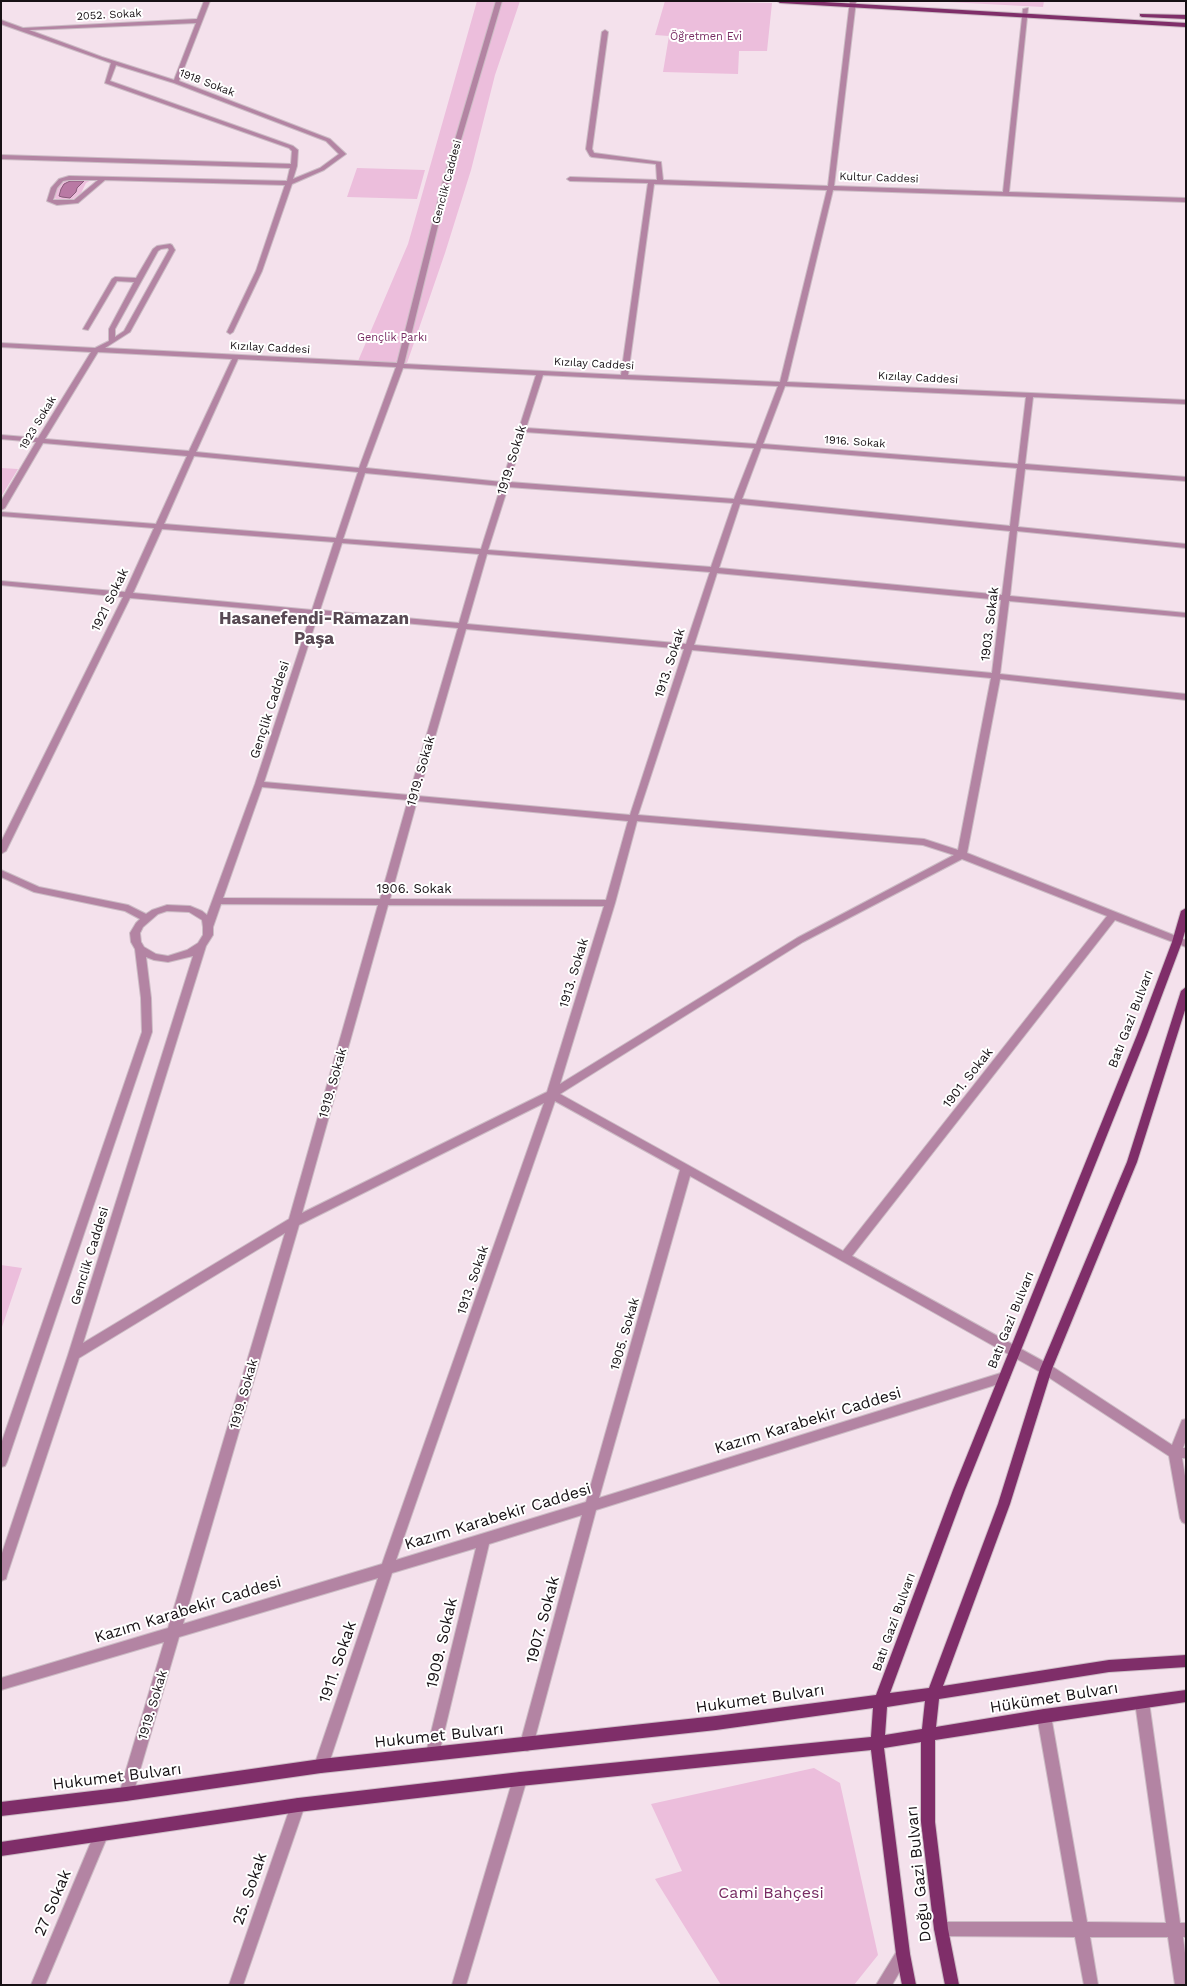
<!DOCTYPE html>
<html>
<head>
<meta charset="utf-8">
<style>
	body { margin:0 }
	#map { position:relative; width:1187px; height:1986px; overflow:hidden; background:#f4e1ec; font-family:"Work Sans",sans-serif }
	canvas { display:block }
	.frame { position:absolute; inset:0; border:2px solid #171115; pointer-events:none }
</style>
</head>
<body>
<div id="map">
<canvas width="1187" height="1986"></canvas>
<div class="frame"></div>
</div>
<script>
const g = document.querySelector('canvas').getContext('2d');
g.lineJoin = 'round';
function fill(path, color) { g.fillStyle = color; g.fill(path, 'evenodd'); }
const poly = rows => new Path2D(rows.map(r => 'M' + r).join(''));
function stroke(path, color, width, dash) { g.strokeStyle = color; g.lineWidth = width; g.lineCap = dash ? 'butt' : 'round'; g.setLineDash(dash || []); g.stroke(path); }
function write(font, color, halo, rows, align = 'center') {
  g.font = font + ' "Work Sans",sans-serif'; g.lineWidth = 4; g.setLineDash([]); g.textBaseline = 'middle'; g.strokeStyle = halo; g.fillStyle = color; for (const [text, x, y, turn = 0] of rows) {
    g.save(); g.translate(x, y); g.rotate((+turn || 0) * Math.PI / 180); g.textAlign = isNaN(turn) ? turn : align; if (halo) g.strokeText(text, 0, 0); g.fillText(text, 0, 0); g.restore();
  }
}
fill(poly([
	[477,1,520,1,495,75,471,170,445,253,407,363,358,361,408,244],
	[665,1,772,3,767,51,739,51,738,74,663,72,669,36,655,35],
	[928,1,1044,1,1043,7],
	[357,168,425,170,417,199,347,197],
	[93,179,86,183,81,193,73,199,59,200,54,198,58,185,61,182,67,180],
	[1,468,18,469,1,497],
	[1,1265,22,1268,1,1330],
	[814,1768,840,1783,878,1955,854,1985,721,1985,655,1879,682,1871,651,1804]
]), '#ecbedc');
const water = poly([
	[70,181,84,181,77,188,76,192,70,198,62,197,59,196,61,189,64,184,70,181]
]);
fill(water, '#b979a4');
stroke(water, '#885a79', 1);
const minor = poly([
	[204,1,210,1,179,81,330,139,346,154,324,170,292,184,262,271,233,332,230,334,227,332,256,271,285,185,105,180,78,203,57,205,47,201,51,188,59,179,69,176,287,181,290,168,1,159,1,155,291,164,292,151,289,148,105,83,111,63,1,24,1,20,23,28,197,19,204,1],
	[196,23,174,80,102,57,29,30,196,23],
	[116,65,174,83,326,141,339,154,320,168,293,179,297,166,298,150,293,146,110,81,116,65],
	[69,180,98,180,74,200,53,200,57,188,63,181,69,180],
	[496,1,502,1,450,177,404,364,621,375,648,183,570,181,567,179,570,177,657,180,656,164,592,157,590,156,586,149,602,32,605,30,608,32,592,149,594,153,661,162,663,180,828,186,850,1,856,1,834,186,1003,192,1023,9,1028,8,1009,192,1186,198,1186,202,833,190,787,382,1186,400,1186,404,1033,397,1025,464,1186,477,1186,481,1025,469,1018,527,1186,544,1186,548,1017,531,1010,596,1186,613,1186,617,1009,601,1000,674,1186,694,1186,700,1000,679,967,853,1186,940,1186,947,1115,920,852,1256,1050,1365,1172,1445,1182,1420,1186,1419,1186,1440,1183,1448,1186,1448,1186,1458,1182,1458,1186,1482,1186,1524,1182,1522,1180,1518,1169,1456,1042,1373,690,1176,599,1498,1004,1372,1008,1373,1010,1377,1008,1381,596,1510,532,1749,527,1751,522,1749,520,1744,582,1515,489,1544,438,1758,433,1760,428,1758,426,1753,476,1548,392,1573,328,1766,326,1771,321,1773,316,1771,314,1766,378,1578,179,1637,133,1794,131,1799,126,1801,121,1799,119,1794,164,1642,1,1690,1,1678,168,1628,285,1233,79,1358,7,1575,6,1579,1,1581,1,1556,68,1355,193,956,168,962,154,960,146,957,151,998,152,1032,7,1462,5,1466,1,1467,1,1444,142,1032,141,998,135,949,131,942,130,933,136,923,140,919,125,911,34,892,1,877,1,870,39,887,128,905,146,914,152,910,167,905,190,906,202,911,207,915,255,784,311,614,130,598,6,851,1,854,1,842,123,597,1,585,1,581,125,592,154,528,1,516,1,512,156,524,187,456,43,443,5,508,1,510,1,501,36,442,1,439,1,435,38,438,91,352,1,347,1,343,95,348,109,341,109,329,134,282,117,281,88,330,83,329,112,279,115,277,136,278,153,249,157,246,170,244,172,245,175,250,130,332,105,348,397,363,444,177,496,1],
	[654,184,827,190,780,382,628,375,654,184],
	[168,248,169,250,124,331,115,337,115,329,158,251,161,249,168,248],
	[98,352,232,359,189,451,45,439,98,352],
	[238,359,396,367,359,468,196,452,238,359],
	[403,368,536,375,502,482,366,468,403,368],
	[543,375,624,379,778,386,756,444,526,428,543,375],
	[785,386,1026,397,1018,464,763,444,785,386],
	[525,432,754,448,734,499,509,482,525,432],
	[761,448,1017,468,1010,526,742,499,761,448],
	[194,456,358,472,336,538,164,524,194,456],
	[365,473,501,486,481,549,343,539,365,473],
	[508,487,733,503,711,567,488,550,508,487],
	[740,504,1010,531,1002,595,719,568,740,504],
	[162,529,334,542,312,610,133,593,162,529],
	[342,543,479,554,459,623,320,610,342,543],
	[487,554,710,572,686,644,467,624,487,554],
	[717,573,1001,600,992,673,694,645,717,573],
	[318,615,458,628,409,795,264,782,318,615],
	[466,629,684,649,630,815,418,796,466,629],
	[692,650,991,678,958,850,924,839,638,815,692,650],
	[262,787,408,800,380,899,223,898,262,787],
	[417,801,628,821,606,900,390,899,417,801],
	[637,821,923,845,954,855,797,938,560,1084,615,903,637,821],
	[962,859,1107,916,843,1251,560,1094,803,942,962,859],
	[221,904,378,905,289,1219,83,1343,206,946,213,935,213,927,221,904],
	[388,905,604,906,547,1092,302,1213,388,905],
	[167,911,189,912,202,920,203,927,203,935,198,943,187,950,168,956,156,954,144,947,141,942,140,933,143,927,158,914,167,911],
	[555,1101,680,1170,586,1502,396,1560,555,1101],
	[544,1103,382,1564,183,1624,299,1225,544,1103],
	[1142,1696,1147,1697,1149,1702,1180,1923,1186,1923,1186,1937,1183,1937,1186,1961,1186,1985,1175,1985,1168,1937,1090,1937,1098,1985,1084,1985,1075,1937,941,1936,936,1934,934,1929,936,1924,941,1922,1073,1922,1037,1716,1039,1711,1044,1709,1049,1711,1051,1716,1087,1922,1166,1923,1135,1702,1137,1697,1142,1696],
	[520,1772,525,1774,527,1779,466,1985,452,1985,513,1779,515,1774,520,1772],
	[298,1798,303,1800,305,1805,243,1985,229,1985,291,1805,293,1800,298,1798],
	[101,1828,106,1830,108,1835,45,1985,31,1985,96,1830,101,1828],
	[903,1947,908,1949,910,1954,892,1985,876,1985,898,1949,903,1947]
]);
const major = poly([
	[777,1,807,1,1186,23,1186,27,780,3,777,1],
	[1140,14,1186,15,1186,19,1142,17,1140,16,1140,14],
	[1186,908,1186,928,1182,942,1147,1035,965,1490,890,1693,929,1688,998,1504,1040,1369,1127,1162,1181,991,1186,987,1186,1007,1137,1162,1052,1369,1010,1504,943,1686,1109,1660,1186,1655,1186,1667,1109,1672,939,1699,936,1727,1044,1709,1186,1690,1186,1702,1044,1723,935,1740,935,1822,948,1929,959,1985,945,1985,934,1929,921,1822,921,1742,884,1748,910,1954,916,1985,902,1985,896,1954,871,1750,520,1786,298,1812,1,1856,1,1842,298,1798,520,1772,871,1737,873,1708,716,1730,321,1773,126,1801,1,1816,1,1802,126,1787,321,1759,716,1716,876,1695,953,1490,1137,1035,1172,942,1181,911,1186,908],
	[925,1701,922,1729,885,1735,887,1707,925,1701]
]);
stroke(minor, '#ccbcc5', 2);
stroke(major, '#ccbcc5', 2);
fill(minor, '#b384a3');
fill(major, '#7f2e69');
write('11px', '#171115', '#fff', [
	["2052. Sokak",109,15,-3],
	["1918 Sokak",207,83,21],
	["Kultur Caddesi",879,178,2],
	["Genclik Caddesi",447,182,-75],
	["Kızılay Caddesi",270,348,3],
	["Kızılay Caddesi",594,364,3],
	["Kızılay Caddesi",918,378,3],
	["1923 Sokak",38,423,-59],
	["1916. Sokak",855,442,4]
]);
write('11px', '#782c63', '#fff', [
	["Öğretmen Evi",706,37],
	["Gençlik Parkı",392,338]
]);
write('13px', '#171115', '#fff', [
	["1919. Sokak",512,460,-73],
	["1921 Sokak",110,600,-64],
	["1903. Sokak",990,624,-83],
	["1913. Sokak",670,663,-72],
	["Gençlik Caddesi",270,710,-72],
	["1919. Sokak",421,771,-74],
	["1906. Sokak",414,889],
	["1913. Sokak",574,973,-73],
	["Batı Gazi Bulvarı",1131,1019,-69],
	["1901. Sokak",968,1078,-52],
	["1919. Sokak",333,1083,-74],
	["Genclik Caddesi",90,1256,-73],
	["1913. Sokak",473,1280,-71],
	["Batı Gazi Bulvarı",1011,1320,-68],
	["1905. Sokak",625,1334,-74],
	["1919. Sokak",244,1394,-74],
	["Batı Gazi Bulvarı",894,1622,-70],
	["1919. Sokak",153,1705,-73]
]);
write('16px', '#171115', '#fff', [
	["Kazım Karabekir Caddesi",808,1421,-17],
	["Kazım Karabekir Caddesi",498,1517,-17],
	["Kazım Karabekir Caddesi",188,1610,-17],
	["1907. Sokak",543,1620,-75],
	["1909. Sokak",442,1643,-77],
	["1911. Sokak",338,1662,-71],
	["Hükümet Bulvarı",1054,1698,-9],
	["Hukumet Bulvarı",760,1699,-8],
	["Hukumet Bulvarı",439,1736,-6],
	["Hukumet Bulvarı",117,1777,-7],
	["Doğu Gazi Bulvarı",919,1874,-96],
	["25. Sokak",250,1889,-71],
	["27 Sokak",53,1903,-67]
]);
write('16px', '#782c63', '#fff', [
	["Cami Bahçesi",771,1893]
]);
write('bold 17px', '#584953', '#fff', [
	["Hasanefendi-Ramazan",314,619],
	["Paşa",314,639]
]);
</script>
</body>
</html>
